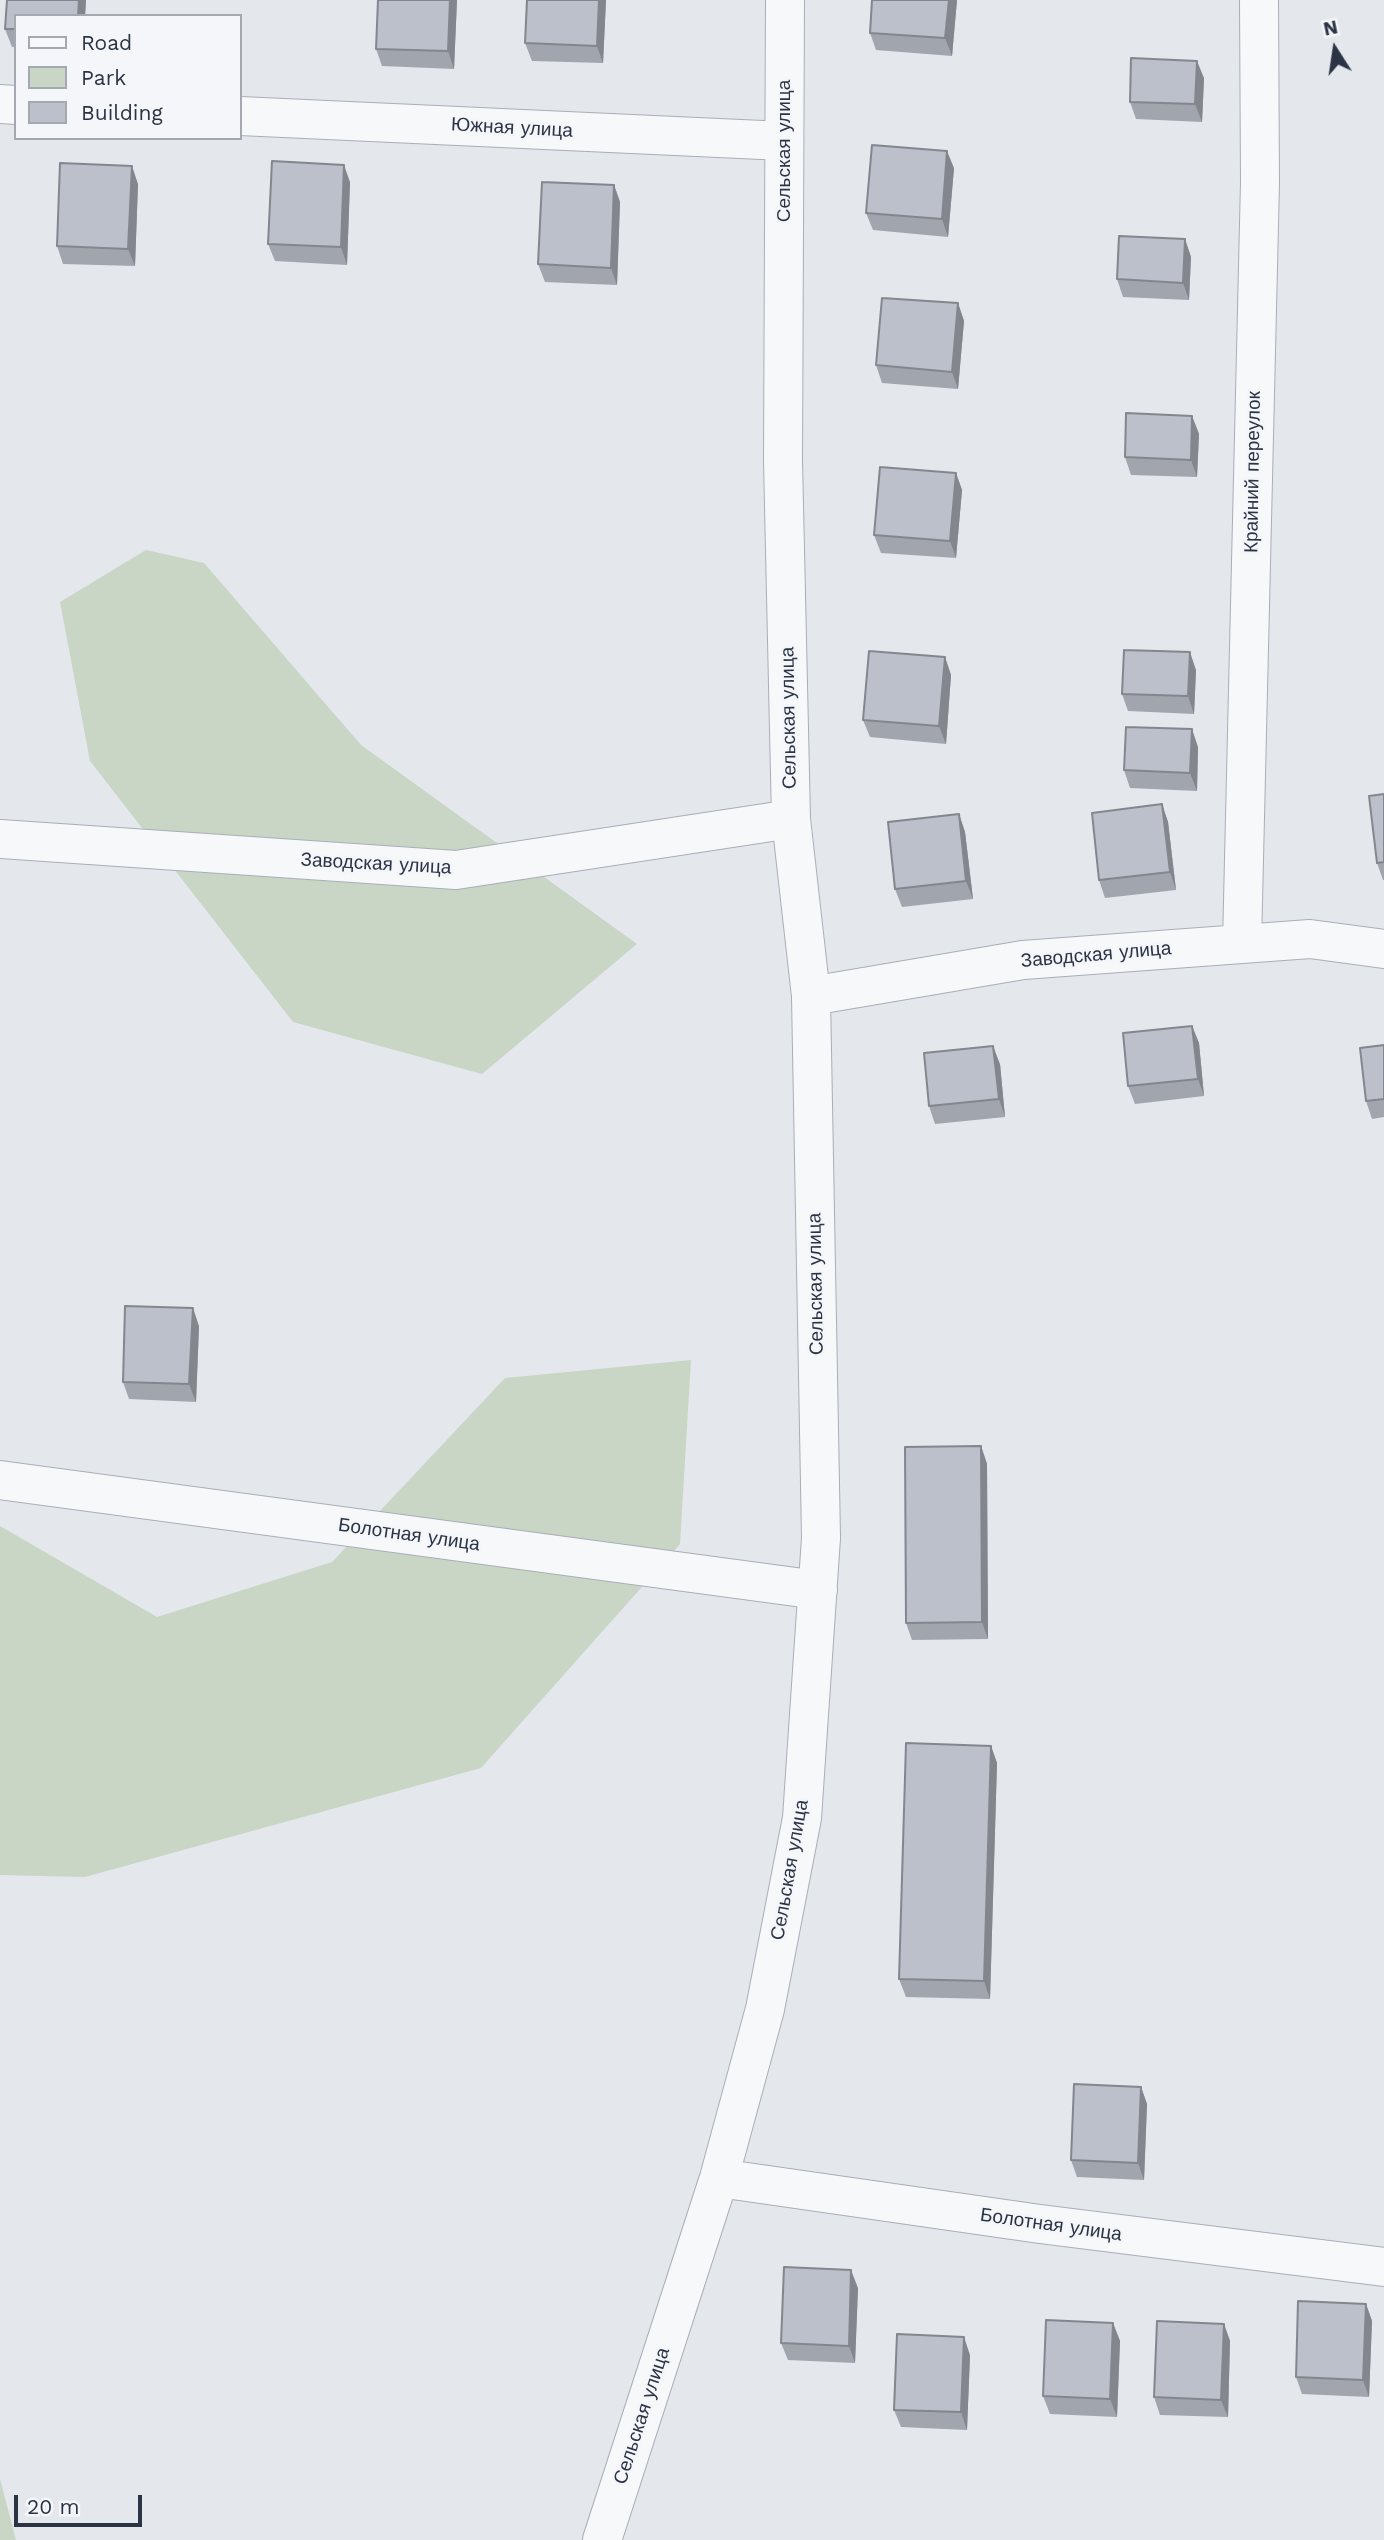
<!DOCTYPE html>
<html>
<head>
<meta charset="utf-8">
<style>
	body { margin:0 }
	#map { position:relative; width:1384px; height:2540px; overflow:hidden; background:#e4e7ec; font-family:"Work Sans",sans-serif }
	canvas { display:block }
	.legend { position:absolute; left:14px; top:14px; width:228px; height:126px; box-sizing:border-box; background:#f4f6f9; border:2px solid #a4a8b1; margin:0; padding:9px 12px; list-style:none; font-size:21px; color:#2b3445 }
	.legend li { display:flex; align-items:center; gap:14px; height:35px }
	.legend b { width:35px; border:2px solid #a4a8b1 }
	.north { position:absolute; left:1300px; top:14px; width:70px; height:70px; -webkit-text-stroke:5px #f4f6f9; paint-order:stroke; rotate:348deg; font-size:19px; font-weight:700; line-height:28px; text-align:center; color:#2b3445 }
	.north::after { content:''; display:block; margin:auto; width:24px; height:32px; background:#2b3445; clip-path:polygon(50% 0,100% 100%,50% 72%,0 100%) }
	.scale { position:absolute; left:14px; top:2495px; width:128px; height:32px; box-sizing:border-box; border:4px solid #2b3445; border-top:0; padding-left:9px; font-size:21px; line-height:24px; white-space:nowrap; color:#2b3445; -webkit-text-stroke:5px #f4f6f9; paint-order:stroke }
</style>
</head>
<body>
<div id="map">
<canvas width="1384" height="2540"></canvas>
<ul class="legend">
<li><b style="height:9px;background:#f7f8fa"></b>Road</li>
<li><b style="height:19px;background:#c9d6c5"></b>Park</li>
<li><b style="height:19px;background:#bbc0ca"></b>Building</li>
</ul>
<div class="north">N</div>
<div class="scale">20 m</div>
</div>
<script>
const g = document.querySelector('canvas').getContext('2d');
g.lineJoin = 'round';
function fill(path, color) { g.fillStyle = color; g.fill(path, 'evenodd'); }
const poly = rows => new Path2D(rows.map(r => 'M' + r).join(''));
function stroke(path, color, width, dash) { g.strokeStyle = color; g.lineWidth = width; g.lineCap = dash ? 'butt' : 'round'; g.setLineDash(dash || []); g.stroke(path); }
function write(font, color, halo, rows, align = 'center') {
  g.font = font + ' "Work Sans",sans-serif'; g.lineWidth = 5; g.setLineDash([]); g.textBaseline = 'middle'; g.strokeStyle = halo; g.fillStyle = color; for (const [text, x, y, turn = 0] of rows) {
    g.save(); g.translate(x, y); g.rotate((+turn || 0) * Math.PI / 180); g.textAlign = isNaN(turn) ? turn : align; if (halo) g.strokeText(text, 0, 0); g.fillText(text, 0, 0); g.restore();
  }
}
fill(poly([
	[146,550,204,563,361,745,637,944,482,1074,293,1022,90,761,60,602],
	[691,1360,680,1544,481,1768,85,1877,0,1875,0,1526,157,1617,332,1562,505,1378],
	[0,2479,16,2540,0,2540]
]), '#c9d6c5');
const street = poly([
	[0,104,16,105],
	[240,116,784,141],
	[0,839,456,870,791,819],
	[1242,944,1260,182,1259,0],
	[811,996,1023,960,1310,939,1384,949],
	[0,1480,818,1590],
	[719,2178,1040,2224,1384,2267],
	[602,2540,719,2178,765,2009,802,1818,821,1538,811,996,791,819,783,461,785,0]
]);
stroke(street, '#a9aeb7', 40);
stroke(street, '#f7f8fa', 38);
fill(poly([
	[7,0,86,0,85,16,16,16,16,47,12,47,5,29],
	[457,0,454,69,382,66,376,49],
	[606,0,603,63,532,61,525,43],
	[957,0,952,56,876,50,870,33],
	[1204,78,1202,122,1136,119,1130,102],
	[954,168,948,237,873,230,866,213],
	[350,182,347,265,275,261,268,244],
	[138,184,135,266,63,264,57,246],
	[614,185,620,202,617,285,545,282,538,264],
	[1185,239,1191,257,1189,300,1123,297,1117,279],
	[958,303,964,321,958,389,882,383,876,365],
	[1192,416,1199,434,1197,477,1131,475,1125,457],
	[956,473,962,490,956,558,881,553,874,535],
	[945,657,951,675,946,744,870,737,863,720],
	[1196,670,1194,714,1128,711,1122,694],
	[1198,747,1197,791,1130,788,1124,770],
	[1384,794,1384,880,1383,880,1377,863],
	[1162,804,1168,822,1176,890,1105,898,1099,880],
	[959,814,965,832,973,899,902,907,895,889],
	[1192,1026,1199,1043,1204,1096,1135,1104,1128,1086],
	[1384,1045,1384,1117,1372,1119,1366,1101],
	[1000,1064,1005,1117,935,1124,929,1106],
	[199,1326,196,1402,129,1399,123,1382],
	[981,1446,987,1464,988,1639,912,1640,906,1623],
	[991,1746,997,1763,990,1999,906,1997,899,1979],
	[1141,2087,1147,2104,1144,2180,1077,2177,1071,2160],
	[858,2288,855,2363,788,2360,781,2343],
	[1366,2304,1372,2321,1369,2397,1302,2394,1296,2377],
	[1113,2323,1120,2341,1117,2417,1050,2414,1043,2396],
	[1224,2324,1230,2341,1228,2417,1160,2415,1154,2397],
	[970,2355,967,2430,901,2427,894,2410]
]), '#a1a5ae');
fill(poly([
	[79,0,86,0,85,16,78,16],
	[450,0,457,0,454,69,448,51],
	[599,0,606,0,603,63,597,46],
	[949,0,957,0,952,56,945,38],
	[1197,61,1204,78,1202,122,1195,104],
	[947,151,954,168,948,237,942,219],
	[344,165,350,182,347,265,341,247],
	[132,166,138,184,135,266,128,249],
	[614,185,620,202,617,285,611,268],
	[1185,239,1191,257,1189,300,1183,283],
	[958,303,964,321,958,389,952,372],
	[1192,416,1199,434,1197,477,1191,460],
	[956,473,962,490,956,558,950,541],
	[1190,652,1196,670,1194,714,1188,696],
	[945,657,951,675,946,744,939,726],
	[1192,729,1198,747,1197,791,1190,773],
	[1162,804,1168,822,1176,890,1170,872],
	[959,814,965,832,973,899,966,881],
	[1192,1026,1199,1043,1204,1096,1198,1079],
	[993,1046,1000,1064,1005,1117,999,1099],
	[193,1308,199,1326,196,1402,189,1384],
	[981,1446,987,1464,988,1639,982,1622],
	[991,1746,997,1763,990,1999,984,1981],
	[1141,2087,1147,2104,1144,2180,1138,2163],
	[851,2270,858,2288,855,2363,849,2346],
	[1366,2304,1372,2321,1369,2397,1363,2380],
	[1113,2323,1120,2341,1117,2417,1110,2399],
	[1224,2324,1230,2341,1228,2417,1221,2400],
	[964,2337,970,2355,967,2430,961,2412]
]), '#83868d');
const building = poly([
	[7,0,79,0,78,16,16,16,16,29,5,29,7,0],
	[378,0,450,0,448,51,376,49,378,0],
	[527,0,599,0,597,46,525,43,527,0],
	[872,0,949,0,945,38,870,33,872,0],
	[1131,58,1197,61,1195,104,1130,102,1131,58],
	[872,145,947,151,942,219,866,213,872,145],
	[272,161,344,165,341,247,268,244,272,161],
	[60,163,132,166,128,249,57,246,60,163],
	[542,182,614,185,611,268,538,264,542,182],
	[1119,236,1185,239,1183,283,1117,279,1119,236],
	[882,298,958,303,952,372,876,365,882,298],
	[1126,413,1192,416,1191,460,1125,457,1126,413],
	[880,467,956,473,950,541,874,535,880,467],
	[1124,650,1190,652,1188,696,1122,694,1124,650],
	[869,651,945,657,939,726,863,720,869,651],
	[1126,727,1192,729,1190,773,1124,770,1126,727],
	[1384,794,1384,862,1377,863,1369,796,1384,794],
	[1162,804,1170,872,1099,880,1092,813,1162,804],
	[959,814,966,881,895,889,888,822,959,814],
	[1192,1026,1198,1079,1128,1086,1123,1033,1192,1026],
	[1384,1045,1384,1099,1366,1101,1360,1048,1384,1045],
	[993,1046,999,1099,929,1106,924,1053,993,1046],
	[125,1306,193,1308,189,1384,123,1382,125,1306],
	[981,1446,982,1622,906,1623,905,1447,981,1446],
	[906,1743,991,1746,984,1981,899,1979,906,1743],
	[1074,2084,1141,2087,1138,2163,1071,2160,1074,2084],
	[784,2267,851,2270,849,2346,781,2343,784,2267],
	[1298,2301,1366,2304,1363,2380,1296,2377,1298,2301],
	[1046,2320,1113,2323,1110,2399,1043,2396,1046,2320],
	[1157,2321,1224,2324,1221,2400,1154,2397,1157,2321],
	[897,2334,964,2337,961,2412,894,2410,897,2334]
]);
fill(building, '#bbc0ca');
stroke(building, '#83868d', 2);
write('19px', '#2b3445', '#f4f6f9', [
	["Южная улица",512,128,3],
	["Сельская улица",784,151,-90],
	["Крайний переулок",1253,472,-89],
	["Сельская улица",789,718,-91],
	["Заводская улица",376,864,3],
	["Заводская улица",1096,955,-5],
	["Сельская улица",816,1284,-91],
	["Болотная улица",409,1535,8],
	["Сельская улица",790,1870,-80],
	["Болотная улица",1051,2225,8],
	["Сельская улица",642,2416,-72]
]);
</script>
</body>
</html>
